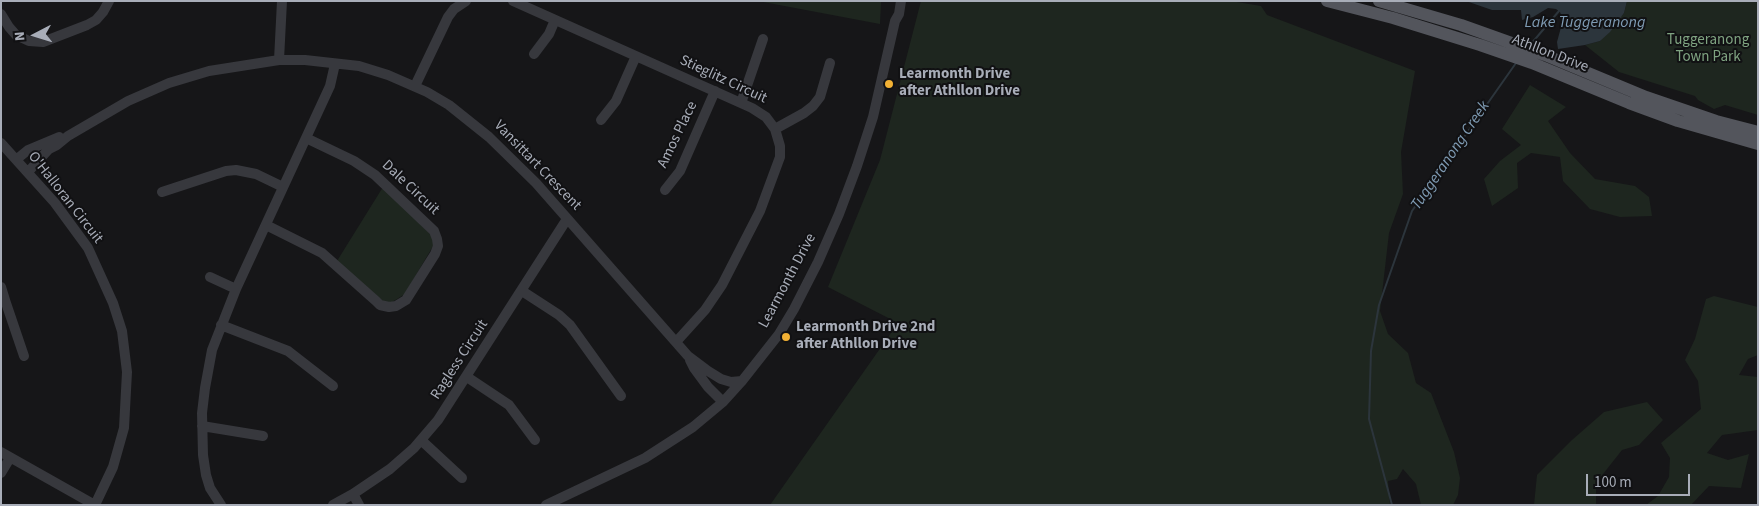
<!DOCTYPE html>
<html>
<head>
<meta charset="utf-8">
<style>
	body { margin:0 }
	#map { position:relative; width:1759px; height:506px; overflow:hidden; background:#161618; font-family:"Source Sans 3",sans-serif }
	canvas { display:block }
	.frame { position:absolute; inset:0; border:2px solid #a8adb8; pointer-events:none }
	.north { position:absolute; left:10px; top:10px; width:50px; height:50px; -webkit-text-stroke:4px #111113; paint-order:stroke; rotate:265deg; font-size:14px; font-weight:700; line-height:20px; text-align:center; color:#a8adb8 }
	.north::after { content:''; display:block; margin:auto; width:18px; height:22px; background:#a8adb8; clip-path:polygon(50% 0,100% 100%,50% 72%,0 100%) }
	.scale { position:absolute; left:1586px; top:474px; width:104px; height:22px; box-sizing:border-box; border:2px solid #a8adb8; border-top:0; padding-left:6px; font-size:15px; line-height:18px; white-space:nowrap; color:#a8adb8; -webkit-text-stroke:4px #111113; paint-order:stroke }
</style>
</head>
<body>
<div id="map">
<canvas width="1759" height="506"></canvas>
<div class="frame"></div>
<div class="north">N</div>
<div class="scale">100 m</div>
</div>
<script>
const g = document.querySelector('canvas').getContext('2d');
g.lineJoin = 'round';
function fill(path, color) { g.fillStyle = color; g.fill(path, 'evenodd'); }
const poly = rows => new Path2D(rows.map(r => 'M' + r).join(''));
function stroke(path, color, width, dash) { g.strokeStyle = color; g.lineWidth = width; g.lineCap = dash ? 'butt' : 'round'; g.setLineDash(dash || []); g.stroke(path); }
function write(font, color, halo, rows, align = 'center') {
  g.font = font + ' "Source Sans 3",sans-serif'; g.lineWidth = 4; g.setLineDash([]); g.textBaseline = 'middle'; g.strokeStyle = halo; g.fillStyle = color; for (const [text, x, y, turn = 0] of rows) {
    g.save(); g.translate(x, y); g.rotate((+turn || 0) * Math.PI / 180); g.textAlign = isNaN(turn) ? turn : align; if (halo) g.strokeText(text, 0, 0); g.fillText(text, 0, 0); g.restore();
  }
}
fill(poly([
	[758,1,881,1,880,24],
	[921,1,1231,1,1261,6,1267,15,1415,71,1401,152,1403,194,1389,233,1380,311,1388,334,1408,353,1416,383,1431,393,1454,452,1460,478,1458,495,1453,505,1421,505,1416,484,1403,469,1397,479,1388,481,1390,505,770,505,898,323,828,287,880,160],
	[1627,1,1758,1,1758,115,1725,105,1714,109,1698,100,1695,96,1619,72,1585,45,1600,41,1624,13],
	[1530,85,1566,107,1548,121,1570,153,1595,179,1635,186,1649,197,1652,216,1620,217,1590,209,1563,181,1560,157,1531,153,1517,163,1518,188,1492,206,1484,179,1500,161,1521,145,1502,129],
	[383,187,433,237,433,246,405,294,389,304,381,301,337,261],
	[1714,296,1758,307,1758,355,1748,359,1739,375,1758,377,1758,430,1722,435,1707,453,1728,460,1749,454,1741,488,1709,486,1691,505,1646,505,1658,496,1669,477,1670,458,1661,443,1701,409,1698,381,1685,360,1695,339,1706,299],
	[1647,402,1663,420,1639,445,1622,450,1596,483,1596,505,1534,505,1537,475,1572,440,1604,412]
]), '#1e261f');
fill(poly([
	[1466,1,1627,1,1624,13,1610,32,1600,41,1585,45,1558,49,1557,42,1563,20,1560,12,1556,9,1548,8,1533,17,1522,20,1521,10,1492,10]
]), '#2c353c');
stroke(poly([
	[1531,44,1559,11,1559,9],
	[1392,505,1369,419,1371,351,1379,305,1412,211,1516,63]
]), '#2c353c', 2);
stroke(poly([
	[513,1,752,108,766,117,775,129,780,146,780,157,760,211,722,285,705,310,676,342],
	[1,14,9,27,16,35,29,41,43,42,87,25,96,20,103,12,109,1],
	[534,54,549,34,555,20],
	[279,60,282,1],
	[415,86,448,17,454,9,466,1],
	[741,103,763,39],
	[601,120,616,101,636,56],
	[775,129,804,113,813,106,820,97,830,63],
	[1,143,55,203,88,248,113,303,122,331,127,372,124,428,113,467,95,505],
	[17,159,28,150,59,137],
	[28,172,49,149,57,145,68,136,128,101,169,83,209,71,279,60,305,60,359,66,388,75,427,92,449,105,489,137,536,183,688,356,708,371,721,379,731,382,742,381],
	[665,190,680,171,715,91],
	[162,192,226,171,236,170,256,174,283,187],
	[266,225,322,253,376,301,380,305,389,307,396,306,406,300,435,254,438,246,437,239,434,231,375,175,354,161,306,138],
	[210,277,236,289],
	[1,287,5,300],
	[522,291,559,315,570,325,621,396],
	[1,300,5,300,24,356],
	[221,325,288,351,333,386],
	[690,360,694,368,708,387,723,402],
	[467,377,509,405,535,440],
	[202,426,263,436],
	[421,440,462,478],
	[1,452,95,505],
	[1,473,10,458],
	[353,494,359,505],
	[221,505,210,488,206,475,203,455,202,413,205,388,212,350,236,289,330,86,335,64],
	[333,505,353,494,390,469,414,448,438,420,567,219],
	[546,505,645,458,693,427,723,402,742,381,779,334,794,309,818,262,839,214,857,166,873,117,895,21,899,14,901,1]
]), '#37383d', 10);
stroke(poly([
	[1327,1,1393,18,1480,45,1532,63,1629,103,1678,121,1758,144],
	[1379,1,1461,25,1545,55,1646,97,1716,121,1758,132]
]), '#53555c', 12);
for (const [x, y, r, color] of [
	[889,84,5,"#f2b134"],
	[786,337,5,"#f2b134"]
]) { const dot = new Path2D(); dot.arc(x, y, r, 0, 2 * Math.PI); g.fillStyle = color; g.fill(dot); stroke(dot, '#111113', 2); }
write('15px', '#7fa381', '#111113', [
	["Tuggeranong",1708,41],
	["Town Park",1708,58]
]);
write('15px', '#a8adb8', '#111113', [
	["Athllon Drive",1550,54,21],
	["Stieglitz Circuit",723,80,25],
	["Amos Place",678,135,-64],
	["Vansittart Crescent",537,166,46],
	["Dale Circuit",410,188,43],
	["O'Halloran Circuit",65,198,52],
	["Learmonth Drive",788,281,-62],
	["Ragless Circuit",460,360,-57]
]);
write('bold 15px', '#a8adb8', '#111113', [
	["Learmonth Drive",899,75],
	["after Athllon Drive",899,92],
	["Learmonth Drive 2nd",796,328],
	["after Athllon Drive",796,345]
], 'left');
write('italic 16px', '#7f9bb3', '#111113', [
	["Lake Tuggeranong",1585,23],
	["Tuggeranong Creek",1451,156,-56]
]);
</script>
</body>
</html>
